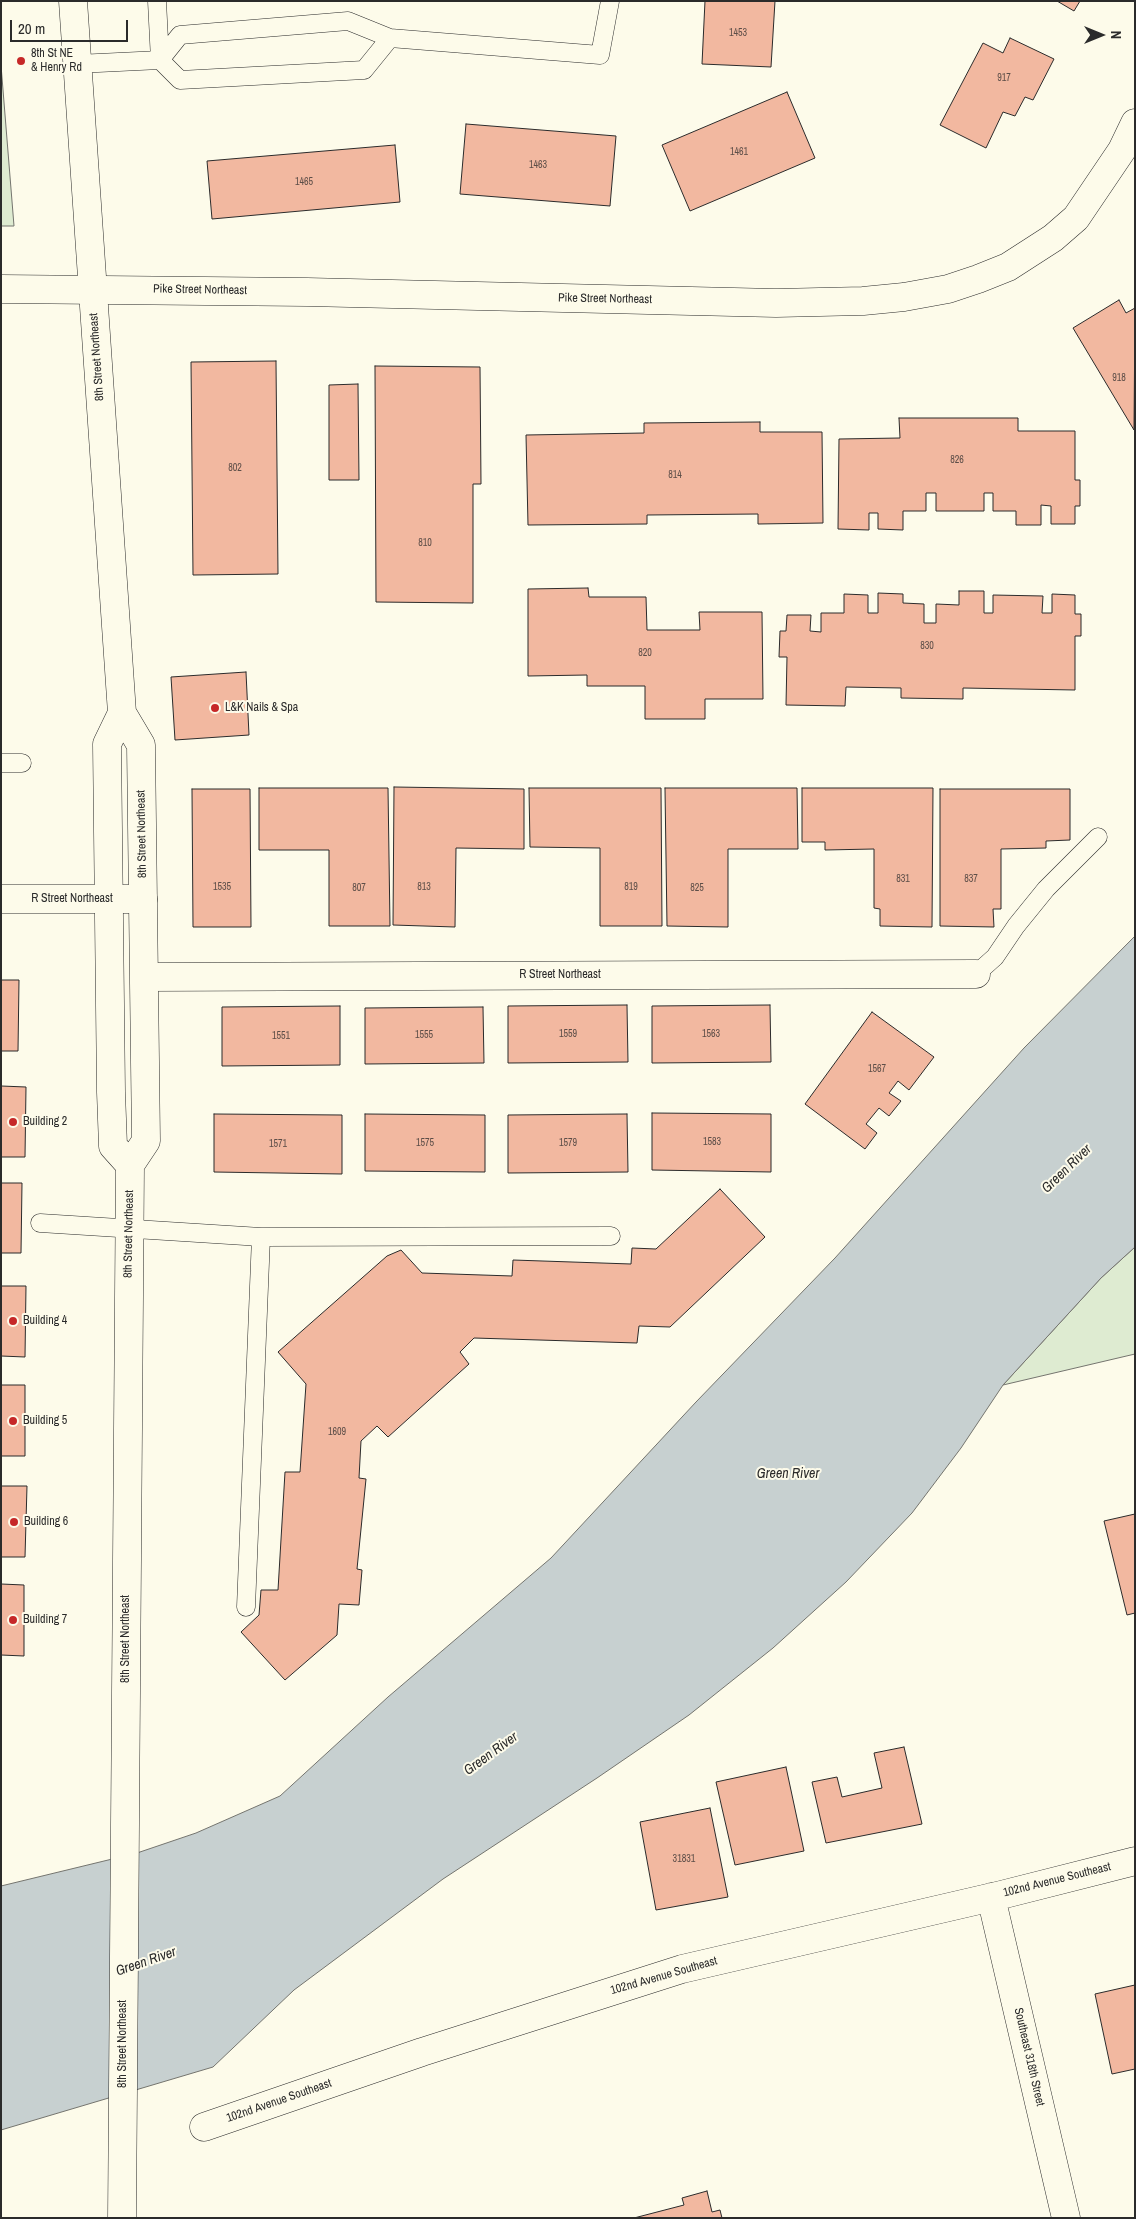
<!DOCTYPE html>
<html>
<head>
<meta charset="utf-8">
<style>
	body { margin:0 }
	#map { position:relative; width:1136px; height:2219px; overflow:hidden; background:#fdfbea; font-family:"Archivo Narrow",sans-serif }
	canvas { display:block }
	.frame { position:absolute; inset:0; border:2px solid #2b2b2b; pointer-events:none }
	.north { position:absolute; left:1076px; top:10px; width:50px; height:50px; -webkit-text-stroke:4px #fdfbea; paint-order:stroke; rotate:90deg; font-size:14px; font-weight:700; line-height:20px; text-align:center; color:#2b2b2b }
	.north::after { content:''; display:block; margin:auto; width:18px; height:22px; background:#2b2b2b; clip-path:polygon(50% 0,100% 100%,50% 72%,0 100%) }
	.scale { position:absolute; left:10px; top:20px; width:118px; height:22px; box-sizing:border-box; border:2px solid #2b2b2b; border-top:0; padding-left:6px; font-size:15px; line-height:18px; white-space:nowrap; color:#2b2b2b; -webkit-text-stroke:4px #fdfbea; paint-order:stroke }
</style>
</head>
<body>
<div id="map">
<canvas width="1136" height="2219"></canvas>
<div class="frame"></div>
<div class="north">N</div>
<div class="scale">20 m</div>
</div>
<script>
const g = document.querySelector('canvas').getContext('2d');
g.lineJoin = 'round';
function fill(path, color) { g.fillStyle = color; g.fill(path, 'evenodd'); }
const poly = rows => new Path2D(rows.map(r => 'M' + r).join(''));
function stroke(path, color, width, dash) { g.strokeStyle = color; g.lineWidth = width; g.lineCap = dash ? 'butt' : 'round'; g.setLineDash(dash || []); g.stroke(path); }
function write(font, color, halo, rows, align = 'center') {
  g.font = font + ' "Archivo Narrow",sans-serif'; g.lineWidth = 4; g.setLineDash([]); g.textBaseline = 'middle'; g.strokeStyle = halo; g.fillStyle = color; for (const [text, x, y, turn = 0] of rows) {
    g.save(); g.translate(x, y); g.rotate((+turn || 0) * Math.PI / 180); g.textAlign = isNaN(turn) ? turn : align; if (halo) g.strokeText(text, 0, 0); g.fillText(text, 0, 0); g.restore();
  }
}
const green = poly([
	[1,65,14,226,1,226,1,65],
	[1135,1247,1135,1354,1003,1385,1101,1278,1135,1247]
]);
fill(green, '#deebd1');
stroke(green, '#74746e', 1);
const water = poly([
	[1135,936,1135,1247,1101,1278,1003,1385,961,1448,912,1513,846,1582,773,1648,689,1715,597,1778,443,1879,294,1990,213,2067,1,2130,1,1886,137,1853,196,1833,280,1796,388,1697,551,1558,696,1402,835,1258,1024,1048,1135,936]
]);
fill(water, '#c7d0d0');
stroke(water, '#74746e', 1);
const building = poly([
	[705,1,775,1,771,67,702,64,705,1],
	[1057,1,1080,1,1074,11,1057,1],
	[1010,38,1054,59,1033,100,1025,97,1015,116,1003,112,986,148,940,125,983,43,1003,53,1010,38],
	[787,92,815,158,690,211,662,145,787,92],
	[466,124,616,136,610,206,460,194,466,124],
	[395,145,400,202,212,219,207,161,395,145],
	[1119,300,1126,313,1135,308,1134,430,1073,328,1119,300],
	[276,361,278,574,193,575,191,362,276,361],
	[375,366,480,367,481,484,473,484,473,603,376,602,375,366],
	[358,384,359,480,329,480,329,385,358,384],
	[899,418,1018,418,1018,431,1075,431,1075,480,1080,480,1080,506,1075,506,1075,524,1051,524,1051,506,1041,505,1041,525,1016,525,1016,511,993,511,993,493,984,493,984,511,936,511,936,493,926,493,926,511,903,511,903,530,878,529,878,513,869,513,869,530,838,529,839,439,900,438,899,418],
	[760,422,760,432,822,432,823,523,758,524,758,514,647,515,647,524,528,525,526,435,644,433,644,423,760,422],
	[588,588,589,597,646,597,647,630,700,630,699,612,762,612,763,699,705,699,705,719,645,719,645,686,587,686,587,675,528,676,528,589,588,588],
	[959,591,984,591,984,613,993,613,993,595,1043,596,1042,613,1052,613,1052,594,1075,595,1075,614,1081,614,1081,636,1075,636,1075,690,963,688,963,699,901,698,901,688,846,687,845,706,786,705,787,657,779,657,780,631,786,631,787,615,811,615,810,631,821,632,821,613,844,613,844,594,868,595,868,613,878,613,878,593,903,594,903,603,924,604,924,623,936,623,936,604,959,605,959,591],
	[246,672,249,735,175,740,171,677,246,672],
	[394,787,524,789,524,849,456,848,455,927,393,925,394,787],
	[259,788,388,788,390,926,329,926,329,850,259,850,259,788],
	[529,788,661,788,662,926,600,926,600,848,530,847,529,788],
	[665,788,797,788,798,849,728,849,728,927,667,926,665,788],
	[802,788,933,788,932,927,880,926,880,909,874,908,874,849,825,850,825,842,802,842,802,788],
	[192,789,250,789,251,927,193,927,192,789],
	[940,789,1070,789,1070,840,1046,841,1046,848,1001,849,1001,909,993,909,994,927,940,926,940,789],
	[1,980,19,980,18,1051,1,1051,1,980],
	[627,1005,628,1062,508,1063,508,1006,627,1005],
	[770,1005,771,1062,652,1063,652,1006,770,1005],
	[340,1006,340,1065,222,1066,222,1007,340,1006],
	[483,1007,484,1063,365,1064,365,1008,483,1007],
	[872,1012,934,1057,909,1090,898,1081,889,1093,901,1101,889,1116,879,1108,866,1124,877,1133,865,1149,805,1104,872,1012],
	[1,1086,26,1087,25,1157,1,1157,1,1086],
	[652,1113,771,1114,771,1172,652,1170,652,1113],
	[214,1114,342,1115,342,1174,214,1172,214,1114],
	[365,1114,485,1115,485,1172,365,1171,365,1114],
	[627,1114,628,1172,508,1173,508,1115,627,1114],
	[1,1183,22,1183,21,1253,1,1253,1,1183],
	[720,1189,765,1237,670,1327,639,1326,637,1343,474,1338,460,1352,469,1364,388,1437,377,1426,361,1441,359,1478,366,1479,357,1569,362,1570,359,1605,339,1604,337,1635,285,1680,241,1632,259,1615,261,1590,278,1590,285,1472,300,1472,306,1384,278,1352,387,1256,401,1250,422,1273,512,1276,513,1260,631,1264,632,1248,656,1249,720,1189],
	[1,1286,26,1286,25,1357,1,1356,1,1286],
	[1,1385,25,1385,25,1456,1,1456,1,1385],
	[1,1486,27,1486,25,1557,1,1557,1,1486],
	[1135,1514,1135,1613,1127,1615,1104,1521,1135,1514],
	[1,1584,24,1585,24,1656,1,1655,1,1584],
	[904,1747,922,1824,826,1843,812,1782,837,1777,842,1797,882,1788,874,1753,904,1747],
	[786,1767,804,1851,735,1865,716,1782,786,1767],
	[710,1808,728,1897,656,1910,640,1822,710,1808],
	[1135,1985,1135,2069,1112,2074,1095,1994,1135,1985],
	[707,2191,712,2212,720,2210,722,2218,634,2218,684,2205,682,2198,707,2191]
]);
fill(building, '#f2b8a0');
stroke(building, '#2b2b2b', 1);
const service = poly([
	[157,1,160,60,180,80,364,70,390,38],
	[77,64,160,60,180,35,348,21,390,38,600,55,610,1],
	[1,763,22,763],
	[976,974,995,957,1016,926,1046,889,1098,837],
	[40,1223,261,1237,611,1236],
	[246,1607,261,1237]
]);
const minor = poly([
	[1,289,307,292,776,303,863,301,904,297,948,289,978,279,1008,267,1053,238,1076,218,1122,150,1135,123],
	[145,977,976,974],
	[991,1897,1066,2218],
	[204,2127,422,2052,682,1969,1001,1895,1135,1861]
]);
const tertiary = poly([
	[1,899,143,899]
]);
const secondary = poly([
	[73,1,122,713,141,745,146,1141,130,1165,122,2218],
	[122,713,107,744,111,1092,113,1146,130,1165]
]);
stroke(service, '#2b2b2b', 19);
stroke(minor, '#2b2b2b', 29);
stroke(tertiary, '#2b2b2b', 29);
stroke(secondary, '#2b2b2b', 29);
stroke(service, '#fdfbea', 18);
stroke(minor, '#fdfbea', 28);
stroke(tertiary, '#fdfbea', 28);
stroke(secondary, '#fdfbea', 28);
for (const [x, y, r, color] of [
	[21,61,5,"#c62828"],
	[215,708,5,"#c62828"],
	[13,1122,5,"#c62828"],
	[13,1321,5,"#c62828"],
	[13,1421,5,"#c62828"],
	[14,1522,5,"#c62828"],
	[13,1620,5,"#c62828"]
]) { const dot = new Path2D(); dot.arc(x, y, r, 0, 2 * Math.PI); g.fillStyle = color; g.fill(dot); stroke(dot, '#fdfbea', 2); }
write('10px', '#5d4e48', null, [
	["1453",738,33],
	["917",1004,78],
	["1461",739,152],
	["1463",538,165],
	["1465",304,182],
	["918",1119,378],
	["826",957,460],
	["802",235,468],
	["814",675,475],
	["810",425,543],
	["830",927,646],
	["820",645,653],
	["831",903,879],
	["837",971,879],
	["1535",222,887],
	["813",424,887],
	["819",631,887],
	["807",359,888],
	["825",697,888],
	["1559",568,1034],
	["1563",711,1034],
	["1555",424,1035],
	["1551",281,1036],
	["1567",877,1069],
	["1583",712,1142],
	["1575",425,1143],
	["1579",568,1143],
	["1571",278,1144],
	["1609",337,1432],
	["31831",684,1859]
]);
write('12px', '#2b2b2b', '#fdfbea', [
	["8th St NE",31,54],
	["& Henry Rd",31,68],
	["L&K Nails & Spa",225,708],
	["Building 2",23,1122],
	["Building 4",23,1321],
	["Building 5",23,1421],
	["Building 6",24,1522],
	["Building 7",23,1620]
], 'left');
write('12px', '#2b2b2b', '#fdfbea', [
	["Pike Street Northeast",200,290,1],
	["Pike Street Northeast",605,299,1],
	["8th Street Northeast",97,357,-94],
	["8th Street Northeast",142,834,-91],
	["R Street Northeast",72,899],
	["R Street Northeast",560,975],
	["8th Street Northeast",129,1234,-89],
	["8th Street Northeast",126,1639,-90],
	["102nd Avenue Southeast",1057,1880,-14],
	["102nd Avenue Southeast",664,1976,-16],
	["8th Street Northeast",123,2044,-90],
	["Southeast 318th Street",1029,2057,77],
	["102nd Avenue Southeast",279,2101,-19]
]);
write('italic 14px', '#2b2b2b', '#fdfbea', [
	["Green River",1067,1169,-44],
	["Green River",788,1474],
	["Green River",491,1754,-36],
	["Green River",146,1962,-19]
]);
</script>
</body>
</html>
